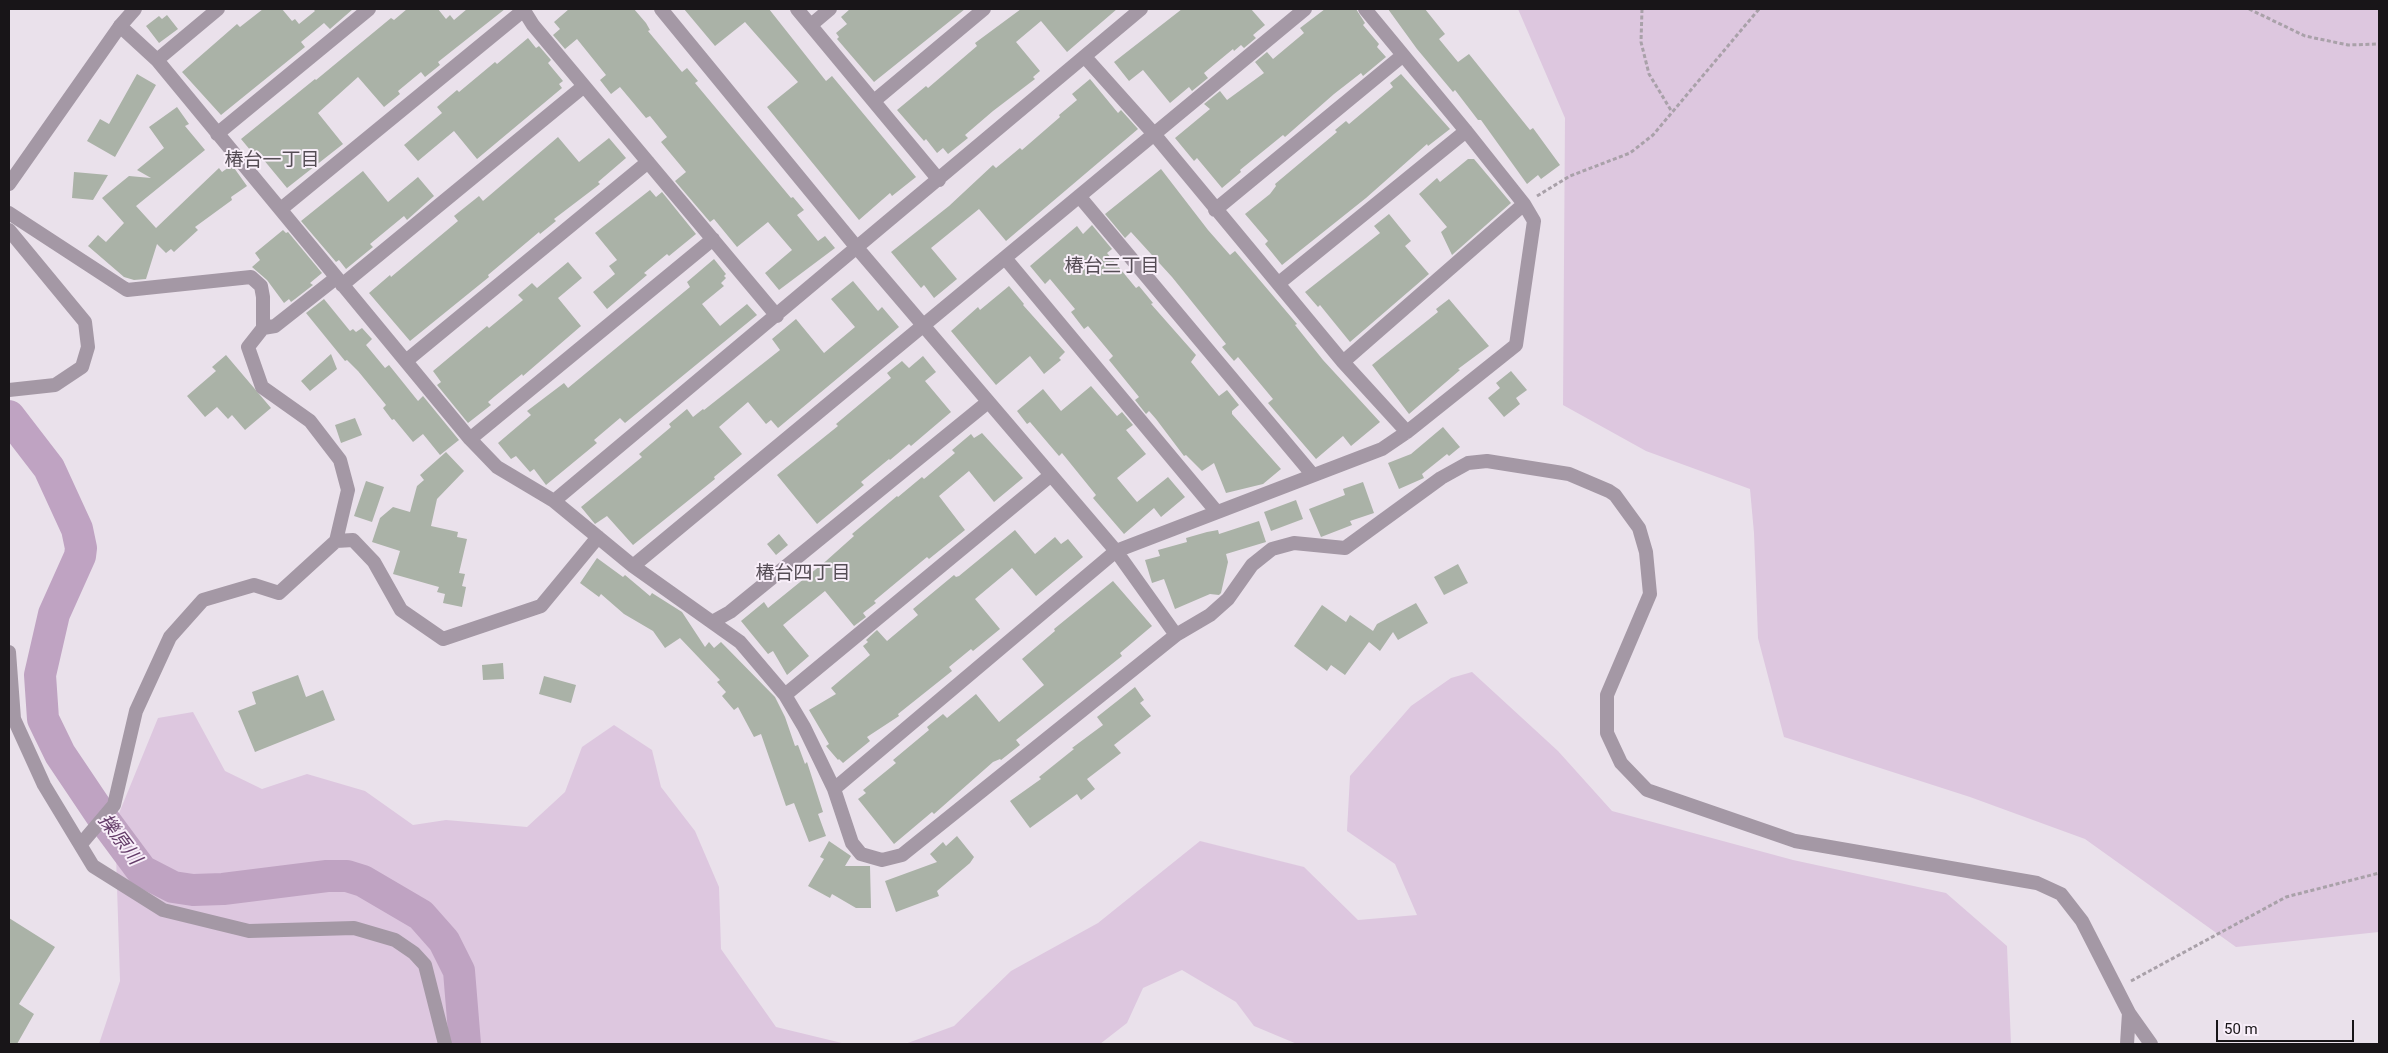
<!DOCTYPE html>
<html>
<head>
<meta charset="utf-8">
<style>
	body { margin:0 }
	#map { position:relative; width:2388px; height:1053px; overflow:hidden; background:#eae1eb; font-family:Roboto,sans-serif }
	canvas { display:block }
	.frame { position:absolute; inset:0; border:10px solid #181518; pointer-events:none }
	.scale { position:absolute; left:2216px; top:1020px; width:138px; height:22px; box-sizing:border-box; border:2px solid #181518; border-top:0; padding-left:6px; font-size:15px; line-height:18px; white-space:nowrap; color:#181518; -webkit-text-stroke:4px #f8eef9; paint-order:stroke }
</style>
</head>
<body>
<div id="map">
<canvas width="2388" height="1053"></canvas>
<div class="frame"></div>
<div class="scale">50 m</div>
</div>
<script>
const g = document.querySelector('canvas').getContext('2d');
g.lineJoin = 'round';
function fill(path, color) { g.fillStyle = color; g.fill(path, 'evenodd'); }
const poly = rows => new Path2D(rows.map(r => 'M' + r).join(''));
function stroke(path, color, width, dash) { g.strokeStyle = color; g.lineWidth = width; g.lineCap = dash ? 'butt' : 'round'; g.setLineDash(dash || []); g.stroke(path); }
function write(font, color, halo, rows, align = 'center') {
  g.font = font + ' Roboto,"Noto Sans JP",sans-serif'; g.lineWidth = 4; g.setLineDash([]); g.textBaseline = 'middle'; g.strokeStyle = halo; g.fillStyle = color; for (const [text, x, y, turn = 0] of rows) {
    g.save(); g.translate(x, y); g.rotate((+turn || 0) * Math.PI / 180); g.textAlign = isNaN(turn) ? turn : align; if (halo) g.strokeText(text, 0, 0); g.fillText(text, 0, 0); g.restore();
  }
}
fill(poly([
	[1518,9,2379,9,2379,932,2236,947,2085,839,1970,797,1784,737,1758,638,1754,533,1750,489,1646,451,1563,405,1565,118],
	[1472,672,1558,751,1612,811,1793,860,1946,893,2007,946,2011,1044,1297,1044,1254,1026,1236,1002,1182,970,1143,988,1127,1023,1100,1044,905,1044,954,1026,1011,971,1098,923,1200,841,1304,867,1358,920,1417,915,1395,864,1347,831,1350,776,1411,706,1451,678],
	[193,712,225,771,262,789,307,774,365,791,413,825,446,820,527,827,565,792,582,747,614,725,652,750,661,787,695,831,719,887,721,949,776,1027,846,1044,99,1044,120,981,115,823,158,718]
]), '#ddc7df');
stroke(poly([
	[9,416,49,468,77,529,81,548,80,556,54,614,40,675,43,719,60,754,105,821,142,871,173,887,193,890,223,889,327,876,347,876,363,881,421,915,444,941,459,971,465,1044]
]), '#bfa3c2', 32);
fill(poly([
	[263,9,282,9,292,21,295,19,299,24,315,11,313,9,353,9,330,29,324,23,301,42,305,47,221,115,182,72,237,24,240,27],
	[407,9,438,9,446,19,450,15,454,20,467,9,505,9,438,62,440,65,425,77,421,72,398,91,400,94,384,107,358,77,318,113,343,144,287,188,263,159,256,166,247,155,251,151,241,139,315,79,316,80,391,18,394,20],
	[569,9,634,9,646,23,650,30,648,31,682,72,687,68,698,81,695,83,791,198,793,197,804,210,797,215,801,220,818,241,825,236,835,248,779,290,765,273,792,250,768,222,737,247,714,219,710,222,675,181,686,172,661,142,667,137,650,116,646,118,620,87,611,94,600,80,606,75,577,39,565,49,553,35,560,29,554,22],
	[684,9,769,9,826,81,832,76,916,177,892,196,890,193,859,220,767,107,798,82,745,22,715,46],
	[850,9,965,9,874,82,837,39,839,37,836,33,847,24,841,17],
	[1021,9,1117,9,1067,52,1041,21,1016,42,1040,71,1033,77,1035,79,993,111,965,135,968,138,948,154,943,148,937,153,926,139,924,141,897,110,926,86,928,88,977,46,975,43],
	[1182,9,1251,9,1265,25,1253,35,1256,38,1244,48,1241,45,1234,51,1233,49,1204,73,1208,78,1192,91,1189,87,1170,103,1143,70,1129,81,1114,62],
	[1325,9,1356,9,1365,23,1363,25,1379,44,1377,47,1386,57,1363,76,1361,73,1334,94,1285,137,1283,135,1240,170,1241,172,1222,188,1197,158,1194,161,1175,138,1210,109,1204,104,1220,91,1227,100,1264,73,1255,62,1267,52,1273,59,1304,33,1300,28],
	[1388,9,1425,9,1445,34,1439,39,1458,62,1469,54,1530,130,1533,128,1560,165,1541,179,1538,175,1527,184,1481,120,1478,120,1455,90,1453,92,1417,49],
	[167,15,178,29,159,43,146,26,159,16,162,19],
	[528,38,536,48,539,46,551,60,548,63,563,81,559,84,562,88,477,159,454,131,418,161,404,145,442,113,437,107,457,90,459,92,495,62,497,64],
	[137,74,156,85,115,157,87,141,100,119,109,124],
	[1401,74,1450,129,1428,146,1427,144,1366,198,1282,265,1265,244,1268,241,1245,214,1270,194,1276,186,1275,184,1337,132,1335,130,1346,121,1349,124,1393,87,1390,83],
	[1090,79,1118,113,1121,110,1138,129,1006,241,979,209,931,248,957,279,934,298,924,285,921,288,891,252,949,206,993,165,996,168,1020,148,1022,150,1060,117,1059,115,1077,100,1072,94],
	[177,107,189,124,185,126,205,150,136,206,156,228,219,168,222,172,232,165,247,186,231,197,232,200,195,227,198,230,174,252,171,249,166,253,157,244,146,279,134,280,124,277,88,246,98,235,106,242,124,223,102,198,129,176,151,178,137,170,164,148,149,127],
	[558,137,579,162,609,138,626,158,598,182,600,184,554,219,556,221,540,234,539,232,488,275,489,277,410,341,369,293,390,275,391,277,458,221,454,216,479,196,483,201],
	[1468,159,1474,159,1511,203,1452,255,1441,232,1447,227,1419,194,1437,178,1440,182],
	[1161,169,1208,230,1230,255,1235,251,1297,324,1295,325,1323,360,1380,422,1351,446,1343,436,1316,459,1268,403,1273,399,1238,357,1234,361,1222,347,1226,344,1172,277,1131,232,1125,238,1105,214],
	[363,171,388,202,418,177,434,196,407,220,404,216,370,244,373,247,346,269,339,260,336,262,301,221],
	[74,172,108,175,93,200,72,198],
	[650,190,656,197,662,192,696,234,669,256,667,254,644,273,647,275,607,309,593,292,615,274,609,266,617,260,595,233],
	[1389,214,1411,241,1405,246,1429,274,1350,342,1324,310,1320,305,1318,307,1305,292,1380,233,1374,226],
	[1092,225,1112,249,1107,253,1136,288,1139,286,1153,303,1151,304,1196,355,1191,362,1219,396,1227,390,1239,405,1232,411,1232,414,1281,469,1263,484,1226,493,1214,463,1202,471,1186,455,1184,456,1156,419,1149,411,1146,414,1135,400,1139,397,1109,360,1113,356,1088,326,1084,329,1071,312,1075,309,1050,279,1045,284,1030,266,1077,226,1083,234],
	[283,230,286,233,288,232,322,273,310,283,313,285,295,299,291,302,289,299,284,303,267,280,252,267,260,260,255,253],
	[714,259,726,274,724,276,726,278,721,283,724,286,702,304,720,326,747,304,757,315,625,423,620,418,594,440,597,443,546,485,534,469,530,472,516,456,511,459,498,443,531,415,527,411,564,383,568,388,690,287,687,282],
	[568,262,582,278,558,298,581,326,523,376,522,374,495,396,488,402,491,405,468,423,437,385,441,382,433,371,487,326,489,328,523,300,518,295,532,283,537,288],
	[853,281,878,311,882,307,899,327,778,428,771,420,766,424,748,402,719,427,742,454,714,477,715,479,633,545,607,516,595,524,581,507,642,457,639,454,671,427,669,424,687,409,693,417,703,409,704,410,780,350,772,339,796,319,824,353,855,327,831,299],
	[1009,286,1024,304,1023,305,1065,352,1059,358,1061,360,1044,374,1030,356,996,385,951,331,978,307,980,310],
	[324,299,350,331,353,329,356,332,362,328,372,339,366,345,385,368,389,365,418,401,423,396,459,440,440,455,423,434,413,442,394,419,392,420,383,408,386,405,358,371,347,360,345,361,306,313],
	[1449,299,1489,346,1458,369,1460,370,1409,414,1372,365,1438,312,1436,309],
	[331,354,337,369,310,391,301,381],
	[226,355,271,408,245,430,232,415,228,419,217,407,205,417,187,396,216,371,212,367],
	[923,356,936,372,925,381,951,412,911,446,909,444,890,460,889,459,861,482,864,485,817,524,777,475,838,426,836,424,891,378,887,373,902,361,909,368],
	[1511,371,1527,390,1516,398,1520,404,1504,417,1488,398,1500,388,1496,383],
	[1091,386,1117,416,1122,412,1133,425,1126,430,1146,454,1117,478,1137,502,1168,477,1185,497,1161,517,1154,508,1124,534,1093,498,1096,495,1062,453,1059,456,1030,422,1027,424,1017,411,1043,389,1061,411],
	[355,418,362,435,341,443,335,425],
	[1443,427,1460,447,1449,456,1447,454,1422,474,1424,478,1399,489,1388,463,1411,454],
	[982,433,1023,478,994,502,969,471,939,496,965,530,929,559,927,557,874,601,876,603,863,613,866,617,854,626,825,591,783,625,809,656,787,675,773,651,768,654,741,621,764,602,768,608,826,561,854,536,852,534,897,496,898,497,922,477,924,479,955,453,952,450,971,434,974,438],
	[446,452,464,471,437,499,431,526,458,532,457,537,467,539,459,573,465,574,462,586,466,587,462,607,443,603,445,594,437,592,439,587,393,574,400,551,372,542,380,518,393,507,410,512,417,486,424,480,420,475],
	[366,481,384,487,372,522,354,516],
	[1363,482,1374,513,1350,521,1352,525,1321,537,1309,509,1345,495,1343,489],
	[1296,500,1303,519,1271,531,1264,512],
	[1259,521,1266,542,1226,554,1228,562,1221,593,1219,595,1210,594,1175,609,1164,579,1152,583,1145,560,1160,556,1158,550,1187,542,1186,538,1207,532,1218,530,1219,534],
	[1015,530,1035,554,1055,537,1061,544,1068,539,1083,557,1036,596,1012,568,975,599,1000,629,973,651,971,649,949,667,952,671,898,714,899,716,867,737,870,741,843,763,839,759,838,760,826,746,829,744,809,710,836,694,831,688,870,655,863,646,868,642,866,640,877,630,887,641,918,615,913,609,954,575,956,577,959,576],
	[779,534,788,545,776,555,767,544],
	[597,558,623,577,625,575,650,596,652,593,682,612,705,647,709,642,714,648,721,642,775,697,785,717,795,746,798,745,805,764,807,762,823,812,818,814,826,836,809,842,794,803,786,806,761,734,754,737,738,707,734,710,722,696,726,692,717,682,720,680,680,638,665,648,653,631,624,614,601,594,599,597,580,583],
	[1458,564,1468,583,1444,595,1434,577],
	[1113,581,1152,626,1120,653,1122,656,1016,740,1020,745,1001,760,1000,759,993,762,934,814,932,812,894,844,858,799,866,793,863,790,896,763,893,760,929,730,927,727,943,714,947,718,976,694,999,722,1044,685,1022,659,1055,631,1054,629],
	[1416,603,1428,623,1398,640,1393,632,1380,651,1369,642,1345,675,1331,665,1327,671,1294,646,1322,605,1346,622,1350,615,1373,631,1377,624],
	[503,663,504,679,483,680,482,665],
	[298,675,306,697,323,690,335,720,255,752,238,711,256,704,252,692],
	[544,676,576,685,571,703,539,694],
	[1135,687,1144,700,1140,703,1151,716,1114,745,1121,753,1087,779,1095,789,1081,800,1077,794,1030,828,1010,801,1041,779,1039,777,1074,749,1072,748,1103,725,1097,717],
	[957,836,974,857,970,863,937,891,939,896,896,912,885,881,937,862,930,854,943,842,946,846],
	[829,841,851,856,845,866,870,866,871,908,856,908,832,894,830,898,808,886,824,859,820,857],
	[9,918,55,947,19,1004,34,1014,17,1044,9,1044]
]), '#aab2a7');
stroke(poly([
	[1642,9,1641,42,1649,74,1672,112],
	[2249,9,2305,36,2348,45,2379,44],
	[1537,196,1570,176,1630,153,1653,135,1759,9],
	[2131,981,2286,897,2379,873]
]), '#a9a1a9', 3, [4, 2.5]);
stroke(poly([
	[523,9,533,25,777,316],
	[661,9,858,249,1116,551,1176,635],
	[797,9,939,180],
	[811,25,830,9],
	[120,26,157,60,470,439,497,467,554,501,633,566,740,642,785,695,804,727,834,789,852,843,861,854,882,860,902,855,1176,635,1210,615,1228,599,1252,565,1272,549,1294,543,1345,548,1441,478,1468,463,1487,461,1569,474,1609,491,1615,495,1639,528,1646,552,1650,594,1607,695,1607,733,1621,763,1647,790,1795,841,2037,883,2061,894,2082,921,2129,1013,2151,1044],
	[1085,57,1154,134,1343,362,1407,432],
	[157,60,218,9],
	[874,101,984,9],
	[217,134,369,9],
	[1079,196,1312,474],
	[281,209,525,9],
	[1215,210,1402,56],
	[9,213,127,290,251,277,261,286,263,297,263,328,248,347,262,387,310,421,340,460,348,490,336,541,279,593,254,585,203,600,170,637,136,711,114,805,81,844],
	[1005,258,1216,511],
	[1279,283,1466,131],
	[342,285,584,86],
	[263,328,275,326,336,278],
	[406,361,648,162],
	[1343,362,1524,204],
	[470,439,713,239],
	[554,501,1141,9],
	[336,541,353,540,374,562,401,610,443,639,541,606,598,537],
	[633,566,1305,9],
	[712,622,730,612,988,402],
	[9,652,14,719,44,785,93,866,163,910,249,931,354,928,395,940,414,953,425,965,445,1044],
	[785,695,1051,475],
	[834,789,1116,551,1382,449,1407,432,1516,345,1534,221,1524,204,1466,131,1365,9],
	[2127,1044,2129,1013]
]), '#a498a5', 14);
stroke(poly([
	[9,184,120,26,135,9],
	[9,230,85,322,88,347,82,367,55,385,9,390]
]), '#a498a5', 14);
write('19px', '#554d55', '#f8eef9', [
	["椿台一丁目",272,161],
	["椿台三丁目",1112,267],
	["椿台四丁目",803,574]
]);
write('italic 19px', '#633c68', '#f8eef9', [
	["擽原川",119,840,53]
]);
</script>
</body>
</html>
